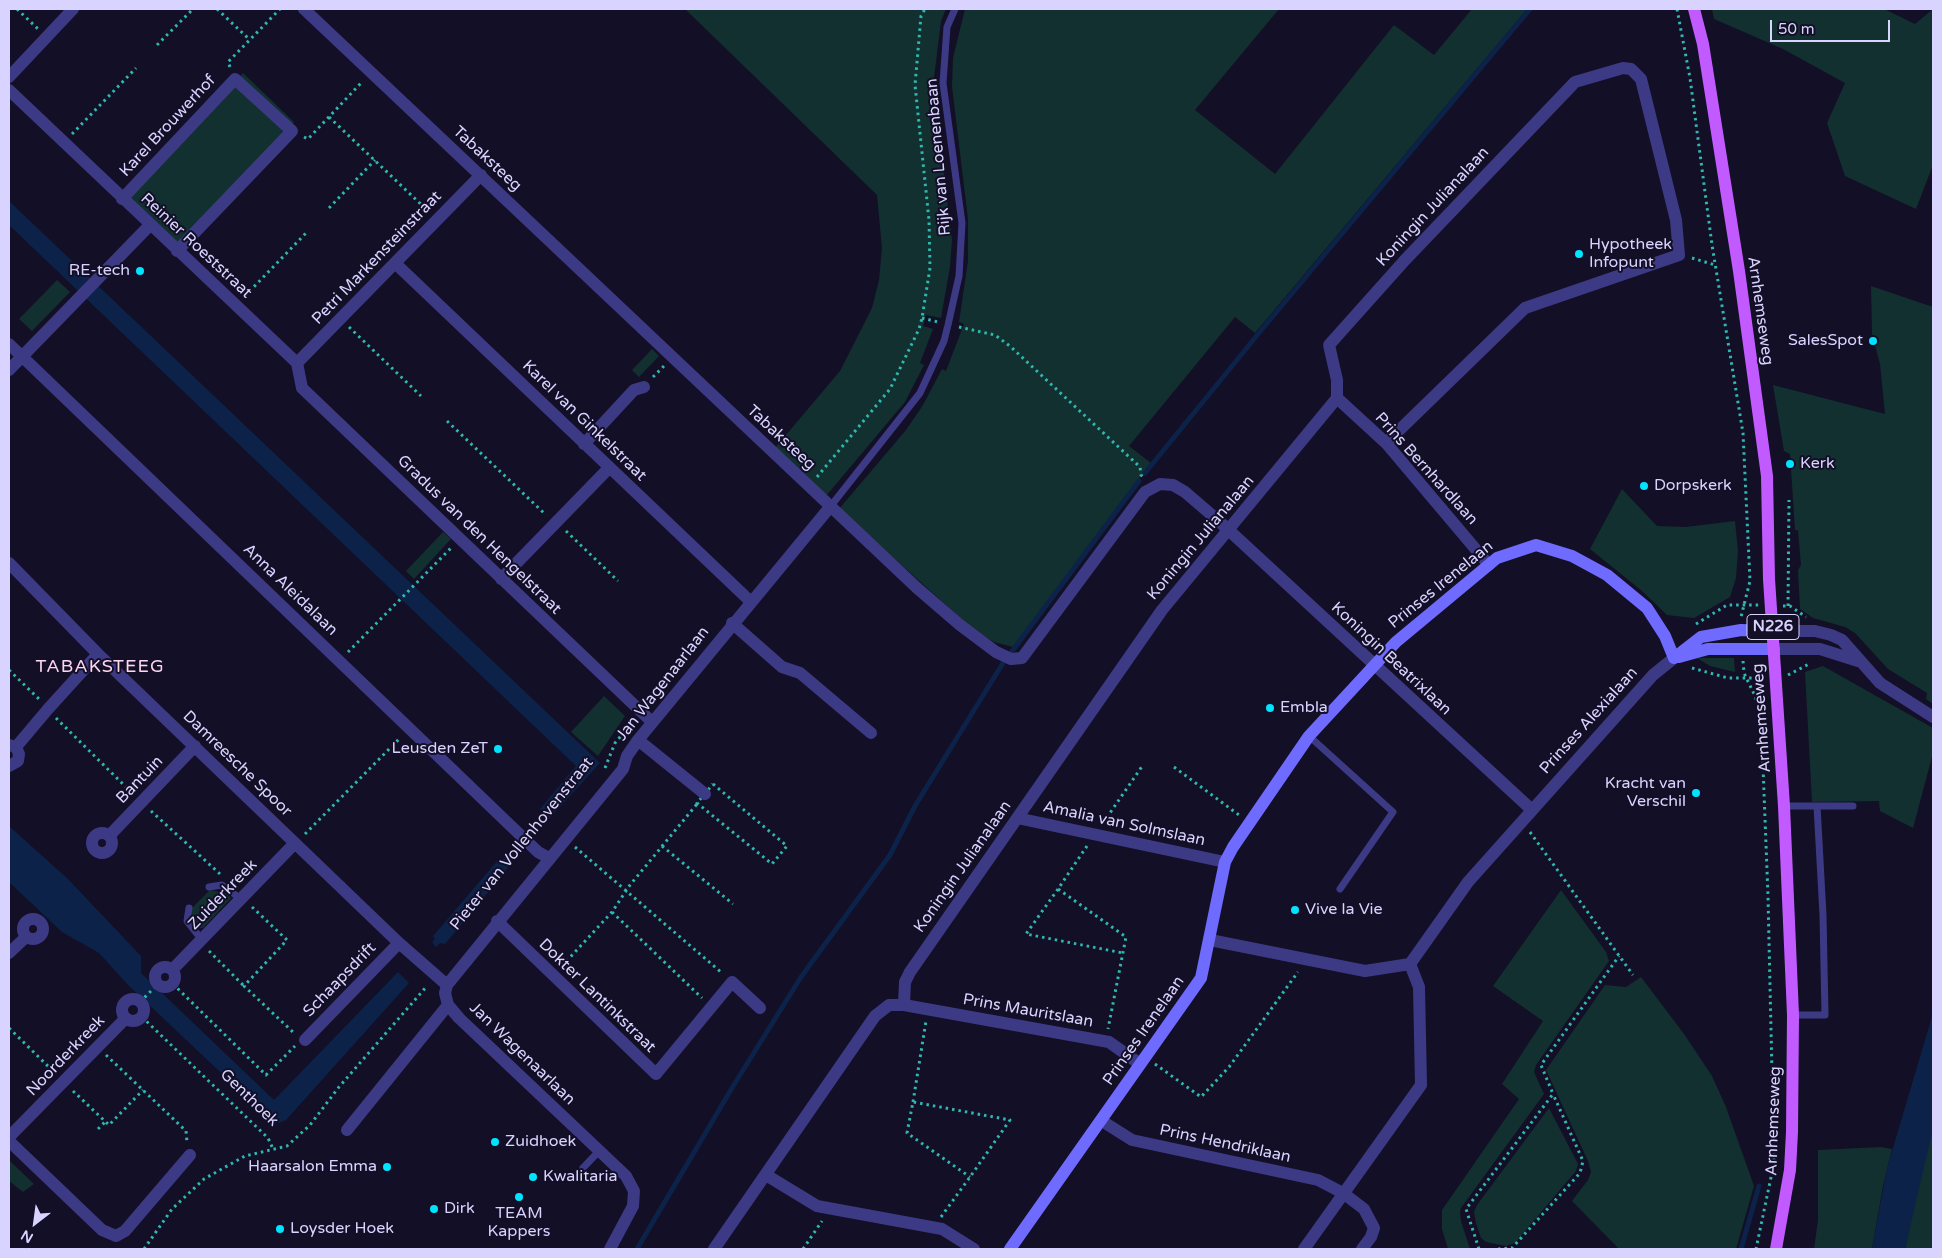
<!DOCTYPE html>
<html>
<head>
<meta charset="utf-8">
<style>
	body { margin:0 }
	#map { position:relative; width:1942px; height:1258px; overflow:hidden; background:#130f26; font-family:"Varela Round",sans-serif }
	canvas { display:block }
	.frame { position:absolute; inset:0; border:10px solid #d9d4ff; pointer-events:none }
	.north { position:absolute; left:10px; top:1198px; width:50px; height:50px; -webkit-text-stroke:4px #130f26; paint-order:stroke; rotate:210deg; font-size:14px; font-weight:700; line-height:20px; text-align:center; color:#d9d4ff }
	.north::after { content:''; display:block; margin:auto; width:18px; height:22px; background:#d9d4ff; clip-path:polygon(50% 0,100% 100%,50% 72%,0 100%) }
	.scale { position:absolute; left:1770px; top:20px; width:120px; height:22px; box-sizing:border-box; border:2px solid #d9d4ff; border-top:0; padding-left:6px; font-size:15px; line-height:18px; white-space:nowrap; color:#d9d4ff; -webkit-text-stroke:4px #130f26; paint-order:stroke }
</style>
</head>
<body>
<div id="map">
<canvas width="1942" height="1258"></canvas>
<div class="frame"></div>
<div class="north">N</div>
<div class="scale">50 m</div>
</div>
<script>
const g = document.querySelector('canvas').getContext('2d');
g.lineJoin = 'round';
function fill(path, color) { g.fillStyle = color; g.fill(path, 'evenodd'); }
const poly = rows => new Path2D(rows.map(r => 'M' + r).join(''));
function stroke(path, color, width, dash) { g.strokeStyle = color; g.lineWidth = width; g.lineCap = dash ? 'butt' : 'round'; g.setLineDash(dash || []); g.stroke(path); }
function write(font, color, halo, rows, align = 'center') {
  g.font = font + ' "Varela Round",sans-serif'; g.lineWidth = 4; g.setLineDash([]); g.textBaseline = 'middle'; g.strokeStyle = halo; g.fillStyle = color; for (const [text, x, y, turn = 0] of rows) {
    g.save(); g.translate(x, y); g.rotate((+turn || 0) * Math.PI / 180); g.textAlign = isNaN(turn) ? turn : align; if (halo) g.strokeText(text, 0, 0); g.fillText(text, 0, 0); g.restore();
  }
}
fill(poly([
	[685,9,946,9,941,21,933,86,952,240,950,267,941,318,926,315,923,326,933,329,920,363,924,365,905,402,826,496,775,448,840,371,872,308,879,280,882,248,877,195],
	[965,9,1279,9,1195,110,1275,174,1394,25,1434,55,1472,9,1527,9,1255,333,1235,317,1129,446,1151,463,1013,647,994,642,973,629,839,509,906,430,923,405,942,369,946,371,964,324,959,322,968,261,968,219,952,87,953,58],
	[1712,9,1884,9,1915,24,1933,9,1933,165,1916,209,1845,176,1827,123,1845,83,1783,49,1714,19],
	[243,73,294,122,178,243,127,194],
	[57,280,70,292,32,331,19,319],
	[1871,286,1933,307,1933,704,1926,699,1927,693,1888,669,1855,633,1845,627,1813,618,1800,609,1798,570,1801,565,1798,530,1795,530,1790,454,1784,451,1773,385,1885,414,1880,364,1872,334],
	[652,349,659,356,639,377,632,370],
	[1622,489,1657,526,1685,527,1735,521,1738,551,1736,578,1730,597,1694,618,1667,615,1642,591,1590,549],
	[443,532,451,539,414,579,406,571],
	[1697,658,1734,658,1735,672,1710,666],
	[1823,666,1933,728,1933,753,1913,828,1880,811,1879,801,1812,802,1805,672],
	[604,696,625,716,598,756,571,732],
	[210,890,226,893,231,898,203,928,196,928,192,924,191,909],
	[1561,890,1606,952,1609,961,1536,1065,1534,1072,1544,1094,1461,1208,1460,1212,1461,1221,1470,1249,1448,1249,1442,1229,1442,1210,1519,1099,1502,1084,1543,1021,1493,986],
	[1641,977,1684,1034,1712,1076,1726,1107,1754,1186,1736,1249,1619,1249,1572,1201,1588,1180,1591,1172,1588,1161,1546,1070,1605,985,1626,987],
	[1549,1108,1578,1164,1576,1171,1515,1243,1506,1246,1486,1242,1481,1238,1476,1223,1474,1212,1477,1205],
	[1933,1128,1933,1249,1905,1249,1920,1176],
	[1881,1147,1892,1149,1883,1186,1872,1249,1814,1249,1818,1220,1818,1150],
	[9,1160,34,1184,23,1192,9,1181]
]), '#12302f');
fill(poly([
	[9,201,600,763,549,819,540,809,576,766,9,225],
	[9,826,68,879,141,956,141,973,274,1100,398,972,409,983,286,1120,279,1123,272,1121,128,985,99,953,62,932,9,882],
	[505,856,510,861,507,865,508,868,445,944,440,943,436,947,432,942,435,939,433,936,499,859,502,861],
	[1933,1013,1933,1128,1905,1249,1872,1249,1887,1168]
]), '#0c2248');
stroke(poly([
	[1145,473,1263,328,1530,9],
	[1010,654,1139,481],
	[637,1249,732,1088,801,977,890,855,915,806,1003,663],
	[1741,1249,1759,1186]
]), '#0c2248', 5);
stroke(poly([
	[17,9,38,29],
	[217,9,250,40],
	[1677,9,1690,78,1712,245,1743,433,1750,581,1741,617],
	[157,45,193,9],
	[230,67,228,62,280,9],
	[329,117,428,211],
	[72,134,136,68],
	[304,137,308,139,362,82],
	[329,208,375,160],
	[1692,258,1715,265],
	[245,296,307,232],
	[922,318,938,322],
	[349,327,421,396],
	[959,327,995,335,1011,347,1140,467,1141,475,1145,478],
	[653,377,664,366],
	[447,421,546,515],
	[817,477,890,389,919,329,922,318,930,268,929,220,915,85,921,16,925,9],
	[566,531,618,581],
	[1783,606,1790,606,1806,617],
	[1788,606,1789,500],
	[1696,624,1727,605,1759,605],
	[348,652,451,548],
	[1743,661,1744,673,1755,696,1761,715,1768,896,1774,1163,1756,1249],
	[1692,668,1728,678,1762,678],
	[9,670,39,699],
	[1788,675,1809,664],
	[56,718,132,793],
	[1174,767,1239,815],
	[605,768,615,743,626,730],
	[713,784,787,846,772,864,697,803,713,784],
	[151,811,220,874],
	[1103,823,1143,765],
	[1530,832,1633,975],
	[305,834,401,737],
	[662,846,733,904],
	[1087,846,1058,889,1126,937,1108,1029],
	[575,847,722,973],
	[1058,889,1026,934,1123,953],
	[252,907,287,940,244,986,295,1034],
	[612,912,702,998],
	[209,951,244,986],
	[562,966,612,912,630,885,697,804],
	[173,984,266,1075,295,1046],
	[140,1002,158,984],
	[142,1017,268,1138,273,1149],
	[9,1028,54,1072],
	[106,1055,186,1131,187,1142],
	[1155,1064,1201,1097,1229,1067,1298,972],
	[73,1091,109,1125,143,1090],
	[913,1102,926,1021],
	[98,1129,105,1122],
	[941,1217,970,1177,1010,1120,913,1102,907,1133,970,1177],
	[144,1249,172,1209,204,1179,245,1156,287,1146,310,1125,339,1087,427,986],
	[803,1249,822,1221],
	[1479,1249,1466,1209,1553,1094,1541,1065,1619,956],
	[1498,1249,1512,1248,1580,1173,1583,1161,1553,1094]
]), '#2fb8b0', 3, [2.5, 4]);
stroke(poly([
	[830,507,920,393,944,341,948,325,959,276,962,223,943,83,947,27,955,9],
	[1309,736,1393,812,1340,889],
	[1784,806,1853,806],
	[209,887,222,885,241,899],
	[189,908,187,921,202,940],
	[1793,1015,1825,1015,1823,915,1817,806],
	[583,1168,600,1150]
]), '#3d3a85', 7);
stroke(poly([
	[304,9,917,588,960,625,996,652,1011,659,1022,658,1145,492,1160,484,1173,485,1185,492,1221,523,1532,810],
	[9,77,73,9],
	[9,90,297,363],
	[122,199,235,79,292,131,177,251],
	[396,264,750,601],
	[9,344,538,852,549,858],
	[297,363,302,388,652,722],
	[297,363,481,175],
	[9,370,150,225],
	[1337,398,1386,443,1489,565],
	[584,444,634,390,644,387],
	[9,563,98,654,399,943,447,985],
	[501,579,609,468],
	[732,623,782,667,800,673,871,733],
	[1773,631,1815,631,1831,635,1842,640,1880,683,1933,717],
	[1774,649,1820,649,1858,661],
	[638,740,705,794],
	[9,745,16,747,19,754,18,761,9,766],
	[16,747,48,709,98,654],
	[1017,818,1225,862],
	'92 843a10 10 0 1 1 20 0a10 10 0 1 1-20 0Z',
	[109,836,195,746],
	'23 929a10 10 0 1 1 20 0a10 10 0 1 1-20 0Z',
	[497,921,656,1074,732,982,760,1008],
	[1210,940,1365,971,1410,964],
	[9,953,26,937],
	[1410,964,1468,882,1653,675,1674,658],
	'155 977a10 10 0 1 1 20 0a10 10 0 1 1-20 0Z',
	[173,969,295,843],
	'122 1010a11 11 0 1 1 22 0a11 11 0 1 1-22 0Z',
	[904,1005,1109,1042,1140,1064],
	[305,1040,399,943],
	[1102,1121,1132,1140,1318,1180,1343,1193,1364,1209,1374,1228,1371,1237,1362,1249],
	[347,1130,448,1005],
	[9,1137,126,1018],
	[9,1141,102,1230,116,1236,125,1231,190,1155],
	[766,1175,817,1206,942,1229,974,1249],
	[610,1249,633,1206,634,1191,626,1176,459,1018,448,1005,445,993,447,985,623,769,627,756,638,740,830,507],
	[714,1249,875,1016,889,1005,904,1005,905,982,910,972,1162,610,1337,398,1337,380,1329,345,1405,260,1575,82,1623,68,1631,69,1641,79,1676,220,1679,255,1525,308,1386,443],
	[1304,1249,1421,1085,1419,987,1410,964]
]), '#3d3a85', 12);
stroke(poly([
	[1679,657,1708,649,1774,649],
	[1674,658,1701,637,1741,630,1773,631],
	[1010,1249,1201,978,1225,862,1233,847,1309,736,1396,642,1497,558,1536,545,1572,556,1607,575,1647,608,1665,636,1674,658]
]), '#6f6bff', 12);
stroke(poly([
	[1694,9,1703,44,1739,271,1767,476,1769,579,1784,806,1793,1015,1792,1132,1790,1170,1776,1249]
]), '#c25bff', 12);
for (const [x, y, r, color] of [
	[1579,254,5,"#00e5ff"],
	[140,271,5,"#00e5ff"],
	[1873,341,5,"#00e5ff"],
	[1790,464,5,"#00e5ff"],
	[1644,486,5,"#00e5ff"],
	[1270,708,5,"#00e5ff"],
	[498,749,5,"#00e5ff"],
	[1696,793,5,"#00e5ff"],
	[1295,910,5,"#00e5ff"],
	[495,1142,5,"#00e5ff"],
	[387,1167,5,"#00e5ff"],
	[533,1177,5,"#00e5ff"],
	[519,1197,5,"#00e5ff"],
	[434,1209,5,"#00e5ff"],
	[280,1229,5,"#00e5ff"]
]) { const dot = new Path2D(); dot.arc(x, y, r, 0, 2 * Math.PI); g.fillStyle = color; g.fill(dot); stroke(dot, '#130f26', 2); }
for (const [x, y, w] of [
	[1773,627,52]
]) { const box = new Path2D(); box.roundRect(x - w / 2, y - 12.5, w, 25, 4); g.fillStyle = '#130f26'; g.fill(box); stroke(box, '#d9d4ff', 1); }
write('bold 15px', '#d9d4ff', null, [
	["N226",1773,627]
]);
write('16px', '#d9d4ff', '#130f26', [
	["Karel Brouwerhof",168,126,-47],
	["Rijk van Loenenbaan",939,157,-95],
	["Tabaksteeg",487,159,43],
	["Koningin Julianalaan",1433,207,-47],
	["Reinier Roeststraat",196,246,43],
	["Petri Markensteinstraat",377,258,-46],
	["Arnhemseweg",1760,311,82],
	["Karel van Ginkelstraat",584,421,44],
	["Tabaksteeg",781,438,43],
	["Prins Bernhardlaan",1426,469,48],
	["Gradus van den Hengelstraat",479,535,44],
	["Koningin Julianalaan",1201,538,-50],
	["Prinses Irenelaan",1441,585,-39],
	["Anna Aleidalaan",290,590,44],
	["Koningin Beatrixlaan",1391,659,43],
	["Jan Wagenaarlaan",663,684,-52],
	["Arnhemseweg",1762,718,-94],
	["Prinses Alexialaan",1589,721,-48],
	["Damreesche Spoor",237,764,44],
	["Bantuin",140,780,-46],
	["Amalia van Solmslaan",1124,824,12],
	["Pieter van Vollenhovenstraat",522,844,-51],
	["Koningin Julianalaan",963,867,-55],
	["Zuiderkreek",223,895,-46],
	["Schaapsdrift",340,980,-46],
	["Dokter Lantinkstraat",597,996,44],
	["Prins Mauritslaan",1028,1011,10],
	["Prinses Irenelaan",1144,1031,-55],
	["Jan Wagenaarlaan",522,1054,44],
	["Noorderkreek",66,1056,-46],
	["Genthoek",249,1098,44],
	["Arnhemseweg",1774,1121,-88],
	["Prins Hendriklaan",1225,1144,12]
]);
write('16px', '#d9d4ff', '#130f26', [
	["Hypotheek",1589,245],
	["Infopunt",1589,263],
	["RE-tech",130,271,"right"],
	["SalesSpot",1863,341,"right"],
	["Kerk",1800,464],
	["Dorpskerk",1654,486],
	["Embla",1280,708],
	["Leusden ZeT",488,749,"right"],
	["Kracht van",1686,784,"right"],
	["Verschil",1686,802,"right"],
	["Vive la Vie",1305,910],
	["Zuidhoek",505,1142],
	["Haarsalon Emma",377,1167,"right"],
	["Kwalitaria",543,1177],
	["Dirk",444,1209],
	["TEAM",519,1214,"center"],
	["Kappers",519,1232,"center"],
	["Loysder Hoek",290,1229]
], 'left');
g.letterSpacing = '1px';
write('18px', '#ffd6f0', '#130f26', [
	["TABAKSTEEG",100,667]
]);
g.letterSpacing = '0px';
</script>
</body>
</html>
